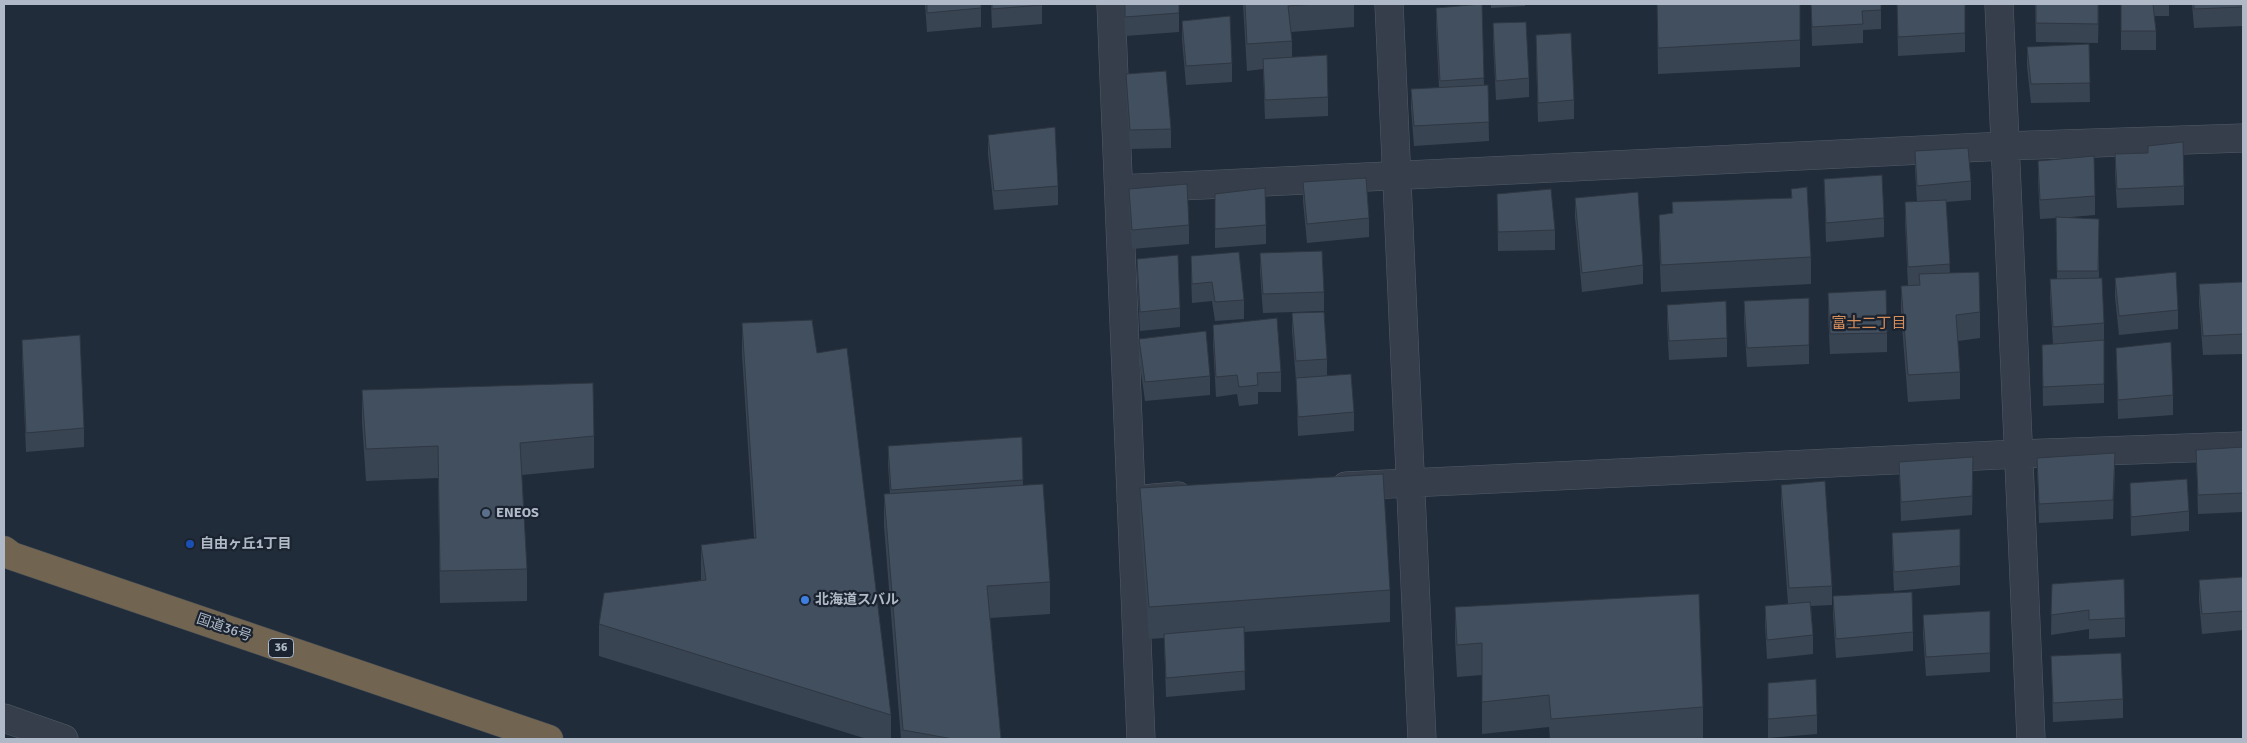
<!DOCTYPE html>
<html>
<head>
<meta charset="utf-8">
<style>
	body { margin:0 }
	#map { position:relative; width:2247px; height:743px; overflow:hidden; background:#212c3a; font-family:Signika,sans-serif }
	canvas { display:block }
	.frame { position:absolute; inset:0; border:5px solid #afb9c7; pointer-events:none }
</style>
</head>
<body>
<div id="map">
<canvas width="2247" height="743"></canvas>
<div class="frame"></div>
</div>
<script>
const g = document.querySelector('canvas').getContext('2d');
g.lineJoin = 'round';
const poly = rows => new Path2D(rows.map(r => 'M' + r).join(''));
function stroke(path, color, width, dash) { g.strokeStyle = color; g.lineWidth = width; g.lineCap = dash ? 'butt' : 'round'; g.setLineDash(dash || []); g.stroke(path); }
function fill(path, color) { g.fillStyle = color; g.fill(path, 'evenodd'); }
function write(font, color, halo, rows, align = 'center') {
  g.font = font + ' Signika,"Noto Sans JP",sans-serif'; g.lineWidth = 4.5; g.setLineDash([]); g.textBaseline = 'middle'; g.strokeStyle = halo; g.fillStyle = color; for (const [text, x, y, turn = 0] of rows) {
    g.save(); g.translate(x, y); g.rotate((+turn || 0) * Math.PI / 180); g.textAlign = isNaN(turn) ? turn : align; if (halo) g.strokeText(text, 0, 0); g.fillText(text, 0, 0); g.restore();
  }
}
const street = poly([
	[1111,4,1141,739],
	[1389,4,1422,739],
	[1999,4,2031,739],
	[1119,189,2005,146,2243,138],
	[1346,486,2019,454,2243,446],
	[1131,500,1178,496],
	[4,718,64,739]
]);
const highway = poly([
	[4,550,12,556,549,739]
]);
stroke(street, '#525c68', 29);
stroke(highway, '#3f4955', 29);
stroke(street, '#353e4a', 28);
stroke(highway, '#716451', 28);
fill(poly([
	[925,4,981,4,981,27,927,32],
	[991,4,1042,4,1042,24,992,28],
	[1124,4,1179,4,1179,32,1125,36],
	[1243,4,1354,4,1354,27,1291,32,1292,41,1292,57,1328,97,1328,116,1265,119,1263,69,1247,71],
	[1482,4,1484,86,1488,85,1489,141,1414,146,1411,108,1411,89,1439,88,1436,27,1436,8],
	[1491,4,1525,4,1525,6,1491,8],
	[1657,4,1800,4,1800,67,1658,74],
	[1811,4,1881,4,1881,29,1863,30,1863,43,1812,46],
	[1897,4,1965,4,1965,52,1898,56],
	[2035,4,2099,4,2098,43,2036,42],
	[2121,4,2169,4,2169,16,2154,16,2156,31,2156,50,2121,50],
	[2192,4,2242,4,2242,26,2194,28],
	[1182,21,1232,63,1232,82,1186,85,1182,40],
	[1493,23,1529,78,1529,97,1496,100,1493,42],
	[1536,35,1574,100,1574,119,1538,122,1536,54],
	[2089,44,2090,102,2031,103,2027,66,2027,47],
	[1126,74,1171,129,1171,148,1130,149,1126,93],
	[988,135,1058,186,1058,205,994,210,988,154],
	[1915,151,1971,181,1971,200,1946,202,1950,273,1980,312,1980,338,1958,341,1960,372,1960,399,1908,402,1901,313,1901,286,1908,286,1905,222,1905,202,1917,202,1915,170],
	[2115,154,2184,186,2184,205,2117,208,2115,173],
	[2038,161,2095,196,2095,215,2059,218,2099,219,2099,278,2104,323,2104,403,2043,406,2042,345,2053,344,2050,298,2050,279,2057,279,2056,218,2040,219,2038,180],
	[1824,179,1884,218,1884,237,1826,242],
	[1303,182,1369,218,1369,237,1307,243,1303,201],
	[1129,189,1189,225,1189,244,1132,249,1129,208],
	[1791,189,1811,257,1811,284,1661,292,1659,241,1659,215,1672,213,1672,202,1791,198],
	[1215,194,1266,225,1266,244,1215,248],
	[1497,194,1555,230,1555,250,1498,251],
	[1575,198,1643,265,1643,284,1582,292,1575,217],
	[1260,253,1324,292,1324,311,1263,313,1260,272],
	[1191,256,1244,300,1244,319,1215,321,1212,301,1192,303,1191,275],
	[1137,259,1180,308,1180,327,1140,331,1137,278],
	[2115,278,2178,310,2178,329,2119,335,2115,297],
	[2243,282,2243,354,2203,355,2199,303,2199,284],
	[1828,293,1887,333,1887,352,1830,354,1828,312],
	[1809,298,1809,364,1747,367,1744,320,1744,301],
	[1667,305,1727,338,1727,357,1669,360,1667,325],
	[1292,313,1327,359,1327,376,1354,412,1354,431,1298,436,1296,380,1292,332],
	[742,323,817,353,891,715,891,739,867,739,599,656,599,624,701,580,701,545,754,538,742,355],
	[1213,325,1281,372,1281,392,1258,392,1258,404,1239,406,1237,394,1216,397,1213,344],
	[1139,339,1210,376,1210,395,1145,401,1139,358],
	[22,340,84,428,84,447,26,452,22,359],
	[2116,348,2173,395,2173,415,2118,419],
	[362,390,594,436,594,468,522,475,527,569,527,601,440,603,438,478,366,481,362,422],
	[1022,437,1023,485,1050,582,1050,614,990,618,1001,739,901,739,884,526,884,494,890,494,888,465,888,446],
	[2243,447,2243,512,2198,514,2196,450],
	[2037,458,2115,472,2113,519,2039,523],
	[1899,462,1973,476,1972,515,1901,521],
	[2130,483,2189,511,2189,531,2131,536],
	[1781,485,1832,586,1832,605,1811,606,1813,635,1813,654,1767,659,1765,625,1765,606,1788,604,1781,504],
	[1140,488,1390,590,1390,622,1244,632,1245,690,1166,697,1164,638,1149,639,1140,520],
	[1960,529,1960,585,1894,591,1892,552,1892,533],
	[2243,577,2243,630,2202,634,2199,600,2199,580],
	[2052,584,2125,618,2125,637,2089,639,2089,629,2051,635],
	[1833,596,1913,632,1913,651,1836,658,1833,615],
	[1455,607,1703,707,1703,739,1550,739,1549,727,1482,734,1482,675,1457,677,1455,639],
	[1990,611,1990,672,1926,676,1923,634,1923,615],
	[2051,656,2123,699,2123,718,2053,722],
	[1768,683,1817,715,1817,734,1768,738]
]), '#394452');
fill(poly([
	[2098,4,2099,4,2098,43],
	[2115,453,2115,472,2113,519,2113,500],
	[1973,457,1973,476,1972,515,1972,496]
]), '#2e3742');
const building = poly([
	[927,4,981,4,981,8,927,13,927,4],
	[992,4,1042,4,1042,5,992,9,992,4],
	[1125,4,1179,4,1179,13,1125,17,1125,4],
	[1245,4,1317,4,1288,6,1292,41,1247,44,1245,4],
	[1482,4,1484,78,1440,81,1436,8,1482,4],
	[1657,4,1800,4,1800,40,1658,48,1657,4],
	[1811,4,1881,4,1881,10,1862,11,1863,24,1812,27,1811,4],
	[1897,4,1965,4,1965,33,1898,37,1897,4],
	[2036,4,2098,4,2098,24,2036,23,2036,4],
	[2121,4,2153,4,2156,31,2121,31,2121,4],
	[2194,4,2242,4,2242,7,2194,9,2194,4],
	[1230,16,1232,63,1186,66,1182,21,1230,16],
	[1526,22,1529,78,1496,81,1493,23,1526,22],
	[1571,33,1574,100,1538,103,1536,35,1571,33],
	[2089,44,2090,83,2031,84,2027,47,2089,44],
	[1327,55,1328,97,1265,100,1263,59,1327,55],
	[1166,71,1171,129,1130,130,1126,74,1166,71],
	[1488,85,1489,122,1414,126,1411,89,1488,85],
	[1055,127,1058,186,994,191,988,135,1055,127],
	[2183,142,2184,186,2117,189,2115,154,2148,153,2148,146,2183,142],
	[1968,148,1971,181,1917,186,1915,151,1968,148],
	[2094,156,2095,196,2040,200,2038,161,2094,156],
	[1882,175,1884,218,1826,223,1824,179,1882,175],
	[1366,178,1369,218,1307,224,1303,182,1366,178],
	[1187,184,1189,225,1132,230,1129,189,1187,184],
	[1807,187,1811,257,1661,265,1659,215,1673,213,1672,202,1792,198,1791,189,1807,187],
	[1265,188,1266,225,1215,229,1215,194,1265,188],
	[1551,189,1555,230,1498,232,1497,194,1551,189],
	[1638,192,1643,265,1582,273,1575,198,1638,192],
	[1946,200,1950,264,1908,267,1905,202,1946,200],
	[2056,217,2099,219,2098,271,2057,271,2056,217],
	[1322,251,1324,292,1263,294,1260,253,1322,251],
	[1239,252,1244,300,1215,302,1212,282,1192,284,1191,256,1239,252],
	[1178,255,1180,308,1140,312,1137,259,1178,255],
	[1979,272,1980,312,1956,315,1960,372,1908,375,1901,286,1920,285,1919,274,1979,272],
	[2176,272,2178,310,2119,316,2115,278,2176,272],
	[2102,278,2104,323,2053,327,2050,279,2102,278],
	[2243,282,2243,334,2203,336,2199,284,2243,282],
	[1886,290,1887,333,1830,334,1828,293,1886,290],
	[1809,298,1809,345,1747,348,1744,301,1809,298],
	[1726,301,1727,338,1669,341,1667,305,1726,301],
	[1324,312,1327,359,1296,361,1292,313,1324,312],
	[1277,318,1281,372,1257,373,1258,385,1239,387,1237,375,1216,377,1213,325,1277,318],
	[812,320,817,353,847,348,891,715,599,624,604,593,706,580,701,545,756,538,742,323,812,320],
	[1206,331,1210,376,1145,382,1139,339,1206,331],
	[80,335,84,428,26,433,22,340,80,335],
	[2104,340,2104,384,2043,387,2042,345,2104,340],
	[2171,342,2173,395,2118,400,2116,348,2171,342],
	[1351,374,1354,412,1298,417,1296,378,1351,374],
	[593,383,594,436,520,443,527,569,440,571,438,446,366,449,362,390,593,383],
	[1022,437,1023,480,891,490,888,446,1022,437],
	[2243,447,2243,493,2198,495,2196,450,2243,447],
	[2115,453,2113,500,2039,504,2037,458,2115,453],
	[1973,457,1972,496,1901,502,1899,462,1973,457],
	[1383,474,1390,590,1149,607,1140,488,1383,474],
	[2187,479,2189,511,2131,517,2130,483,2187,479],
	[1825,481,1832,586,1789,588,1781,485,1825,481],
	[1043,484,1050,582,987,586,1001,739,953,739,903,730,884,494,1043,484],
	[1960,529,1960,566,1894,572,1892,533,1960,529],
	[2243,577,2243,611,2202,614,2199,580,2243,577],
	[2124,579,2125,618,2089,620,2089,610,2051,615,2052,584,2124,579],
	[1912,592,1913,632,1836,639,1833,596,1912,592],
	[1699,594,1703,707,1551,719,1549,695,1482,702,1482,643,1457,645,1455,607,1699,594],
	[1810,602,1813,635,1767,640,1765,606,1810,602],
	[1990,611,1990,653,1926,657,1923,615,1990,611],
	[1244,627,1245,671,1166,678,1164,634,1244,627],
	[2121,653,2123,699,2053,703,2051,656,2121,653],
	[1816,679,1817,715,1768,719,1768,683,1816,679]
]);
fill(building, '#424f5f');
stroke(building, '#2e3742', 1);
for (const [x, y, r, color] of [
	[486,513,5,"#5c6f8a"],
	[190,544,5,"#1a4fb4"],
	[805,600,5,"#3f7fe0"]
]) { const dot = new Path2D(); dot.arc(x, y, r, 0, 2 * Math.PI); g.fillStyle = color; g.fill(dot); stroke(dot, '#1a232f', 2); }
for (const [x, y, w] of [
	[281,648,25]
]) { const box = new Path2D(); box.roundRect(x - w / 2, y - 9.5, w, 19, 4); g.fillStyle = '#1a232f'; g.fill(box); stroke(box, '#afb9c7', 1); }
write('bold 12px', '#afb9c7', null, [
	["36",281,648]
]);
write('bold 14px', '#afb9c7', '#1a232f', [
	["ENEOS",496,513],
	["自由ヶ丘1丁目",200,544],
	["北海道スバル",815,600]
], 'left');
write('14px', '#afb9c7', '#1a232f', [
	["国道36号",224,628,19]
]);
write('15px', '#d68e5b', '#1a232f', [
	["富士二丁目",1869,324]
]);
</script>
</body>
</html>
